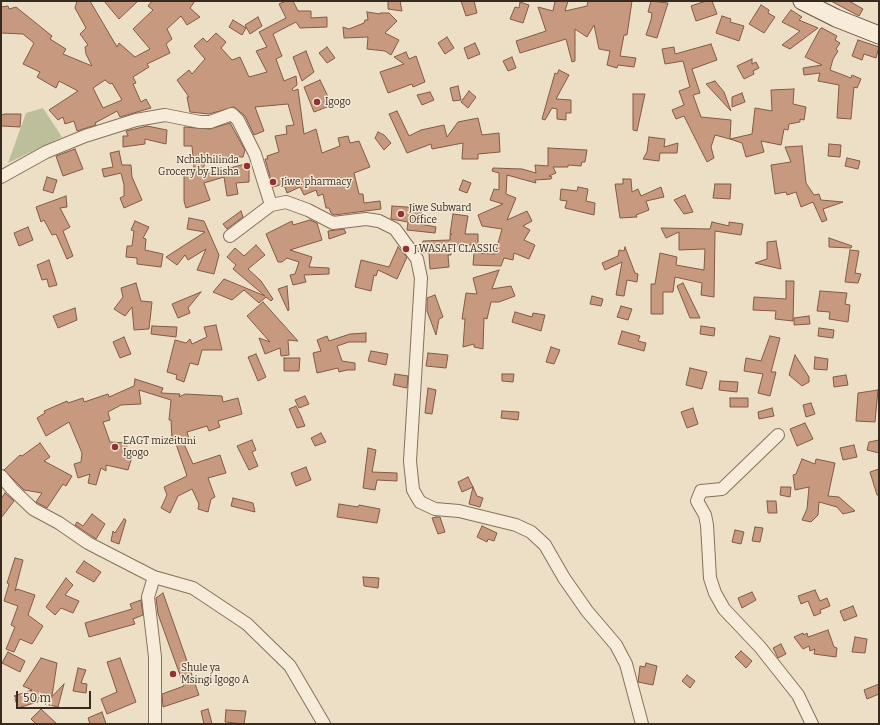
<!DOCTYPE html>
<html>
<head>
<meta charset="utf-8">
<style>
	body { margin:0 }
	#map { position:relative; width:880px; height:725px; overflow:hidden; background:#ecdfc6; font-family:Bitter,serif }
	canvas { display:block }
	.frame { position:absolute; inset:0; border:2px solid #372a20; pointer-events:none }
	.scale { position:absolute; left:16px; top:691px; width:75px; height:18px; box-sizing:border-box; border:2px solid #372a20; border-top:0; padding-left:5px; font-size:12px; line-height:14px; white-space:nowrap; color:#372a20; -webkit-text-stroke:3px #f3e9d5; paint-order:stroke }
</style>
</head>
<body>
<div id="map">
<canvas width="880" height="725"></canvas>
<div class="frame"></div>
<div class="scale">50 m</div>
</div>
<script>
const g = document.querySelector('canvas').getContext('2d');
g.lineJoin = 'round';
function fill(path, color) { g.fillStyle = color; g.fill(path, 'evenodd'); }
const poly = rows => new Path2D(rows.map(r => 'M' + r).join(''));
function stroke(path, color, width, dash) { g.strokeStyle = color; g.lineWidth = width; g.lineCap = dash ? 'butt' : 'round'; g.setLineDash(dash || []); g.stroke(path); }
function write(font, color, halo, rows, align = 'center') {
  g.font = font + ' Bitter,serif'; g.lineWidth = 3; g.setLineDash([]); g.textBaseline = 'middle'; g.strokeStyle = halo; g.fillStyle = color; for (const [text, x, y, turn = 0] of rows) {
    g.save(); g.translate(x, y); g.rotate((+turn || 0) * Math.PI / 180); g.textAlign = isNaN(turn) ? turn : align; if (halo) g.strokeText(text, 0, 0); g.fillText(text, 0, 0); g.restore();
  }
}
fill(poly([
	[43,108,62,137,8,163,26,113]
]), '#bcbf99');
const building = poly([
	[77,1,90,1,117,47,119,43,135,57,150,49,133,29,153,10,148,6,152,1,195,1,190,8,200,17,187,25,181,16,167,29,172,39,166,44,170,53,147,64,149,67,133,77,136,83,133,84,141,102,146,99,151,108,120,117,117,111,95,123,96,125,77,131,74,121,65,124,63,117,58,120,49,110,78,91,59,81,56,88,37,77,40,72,23,64,34,43,23,34,1,33,1,7,8,6,9,9,16,7,52,36,50,39,66,49,63,54,92,66,86,54,85,47,88,45,80,34,86,28,75,8,77,1],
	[105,80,110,84,112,83,122,100,103,108,93,88,105,80],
	[104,1,138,1,119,19,104,1],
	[286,1,293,1,298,11,311,11,311,18,327,17,327,27,300,28,296,22,273,34,282,56,276,59,284,81,296,76,297,85,292,89,293,91,298,89,304,134,316,129,322,153,340,146,338,138,348,136,350,143,359,141,370,167,354,173,359,194,363,194,364,203,380,201,381,209,334,215,331,213,329,208,326,208,323,194,318,196,316,190,304,195,300,187,287,193,285,187,281,187,280,185,273,187,265,159,268,159,267,156,279,152,275,136,287,134,286,126,294,125,288,104,255,107,264,131,254,135,245,116,234,107,209,114,190,112,187,97,189,97,177,80,189,70,192,74,205,59,194,46,203,38,207,42,216,33,226,42,221,48,232,60,240,57,249,77,267,72,256,51,267,47,259,32,286,18,279,4,286,1],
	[388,1,400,1,402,11,388,9,388,1],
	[461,1,474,1,477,13,466,16,461,1],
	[555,1,568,1,565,11,587,6,588,1,632,1,627,35,624,35,620,56,636,58,634,67,618,65,617,68,607,65,610,51,599,49,594,25,587,37,575,29,575,61,572,62,566,39,520,53,516,41,546,31,538,7,553,11,555,1],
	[651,1,668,3,657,38,646,35,651,20,652,13,648,12,651,1],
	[706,1,712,1,717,14,696,21,691,6,706,1],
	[831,1,849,1,863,9,859,16,831,1],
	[520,2,529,5,523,23,510,19,515,7,519,8,520,2],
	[761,5,769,10,768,13,775,17,764,33,749,24,761,5],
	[791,10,802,17,799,20,818,28,790,49,782,45,800,31,782,22,791,10],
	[367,12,380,14,380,13,389,13,397,21,385,33,399,40,391,55,385,51,367,49,368,37,344,38,343,27,349,29,364,23,365,20,368,20,367,12],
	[722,16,731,19,730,22,744,26,739,41,716,33,722,16],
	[258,17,262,26,250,34,245,25,258,17],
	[233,20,246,28,242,35,229,27,233,20],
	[822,28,837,36,835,40,840,43,836,49,838,51,833,59,830,70,851,78,852,75,861,79,857,88,854,87,851,119,837,118,839,85,818,81,820,73,804,75,803,68,822,65,805,57,820,29,822,28],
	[447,37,454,48,445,54,438,43,447,37],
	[858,40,879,47,876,58,864,54,862,60,852,56,858,40],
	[475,43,480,54,468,59,464,48,475,43],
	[711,44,717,60,692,69,700,93,693,95,701,117,731,120,730,139,715,135,711,147,714,158,707,162,684,116,676,119,672,110,684,105,679,91,690,87,683,61,665,64,662,49,674,47,675,54,711,44],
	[327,47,335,58,327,63,319,53,327,47],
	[306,51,314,72,302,81,293,57,306,51],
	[406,52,409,59,416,56,425,82,413,87,412,84,388,93,380,72,404,64,394,57,406,52],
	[512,57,516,68,508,71,503,61,512,57],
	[752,59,752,64,756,62,759,68,753,71,754,74,744,79,737,66,752,59],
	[559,70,569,75,556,99,571,100,571,113,566,113,566,120,557,119,557,109,552,108,545,120,542,119,555,73,557,74,559,70],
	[320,80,332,105,314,112,304,87,320,80],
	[715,81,724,92,731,111,706,84,715,81],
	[458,86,461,100,453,101,450,88,458,86],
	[794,89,793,104,806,107,804,120,800,119,800,122,789,124,788,130,784,129,781,145,761,141,764,152,746,157,742,143,730,139,752,134,755,108,772,111,771,90,794,89],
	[469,91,476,97,468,108,461,102,469,91],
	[430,92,434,100,422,105,417,95,430,92],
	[742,93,745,102,732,107,732,97,742,93],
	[633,94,645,94,637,131,633,130,633,94],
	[397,111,409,136,421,130,444,125,447,137,458,122,478,118,482,135,499,133,500,152,478,154,478,159,462,159,463,143,432,149,431,144,407,153,389,114,397,111],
	[5,114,21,114,20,127,1,126,1,115,5,114],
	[230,123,245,150,243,157,205,157,203,175,249,163,249,182,236,183,238,194,227,196,224,177,204,183,210,200,186,208,184,201,184,173,194,168,192,146,184,146,184,127,210,129,230,123],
	[147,126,167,130,166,144,145,139,145,144,123,147,123,136,128,136,126,131,147,126],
	[378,132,384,135,391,143,384,150,375,138,378,132],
	[649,137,665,139,664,147,678,143,677,153,660,153,659,161,643,159,647,152,649,137],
	[829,144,841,145,840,157,828,156,829,144],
	[802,146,806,183,814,195,819,194,821,200,843,202,823,209,827,220,822,222,813,202,801,207,796,192,787,195,786,192,775,194,771,165,791,162,785,147,802,146],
	[548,148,587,150,585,162,582,162,581,166,568,165,568,167,553,167,556,173,549,176,552,177,551,179,535,180,536,183,507,175,506,194,516,198,507,220,527,211,532,221,523,226,530,230,524,240,535,245,529,259,514,253,513,260,504,258,501,266,473,265,474,253,495,254,502,229,482,226,478,215,503,204,490,200,494,189,499,190,499,173,492,171,493,168,522,169,536,173,535,165,548,166,548,148],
	[75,149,83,169,63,176,56,156,75,149],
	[119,151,122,165,131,165,132,177,142,200,124,208,120,198,124,196,124,185,121,173,104,177,102,169,113,167,110,153,119,151],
	[847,158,860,161,858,169,845,166,847,158],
	[47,177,57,180,53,193,43,190,47,177],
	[623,179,631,179,632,192,638,189,641,196,661,187,664,197,646,201,649,210,636,215,637,217,620,218,615,184,623,184,623,179],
	[463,180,471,183,467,193,459,190,463,180],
	[715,184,731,184,730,199,713,198,715,184],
	[578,187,588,189,586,201,595,203,594,215,565,208,567,201,560,200,561,189,577,191,578,187],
	[685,195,693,212,684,214,674,200,685,195],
	[66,196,67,207,60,208,70,227,63,231,73,256,67,259,56,234,52,235,44,220,41,222,36,207,66,196],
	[392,206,422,208,420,224,436,227,435,233,407,230,408,222,391,219,392,206],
	[241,211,243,217,227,229,223,224,241,211],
	[453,214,468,216,465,234,478,234,478,245,451,245,451,255,448,255,449,267,430,269,429,253,421,252,423,241,450,240,450,235,452,234,450,234,453,214],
	[189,218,204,221,219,255,214,274,197,270,206,249,188,260,185,255,177,265,166,257,205,232,187,229,189,218],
	[310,220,317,223,322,240,290,250,312,257,309,267,329,268,329,274,304,275,306,282,293,285,290,275,295,274,299,262,287,258,282,262,278,262,266,234,292,221,293,225,310,220],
	[135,221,149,227,143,238,146,239,145,250,163,254,161,267,137,264,137,258,126,257,127,246,132,246,134,231,131,230,135,221],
	[712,222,729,226,729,222,743,224,741,235,715,231,714,297,701,295,702,283,675,277,673,292,663,292,663,314,651,314,651,284,655,284,660,253,677,257,676,265,704,270,705,249,679,250,679,232,666,238,661,228,710,229,712,222],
	[28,227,33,240,19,246,14,233,28,227],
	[344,229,346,233,329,239,328,231,344,229],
	[829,238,852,246,851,248,829,247,829,238],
	[776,241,781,269,755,263,767,259,767,242,776,241],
	[256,245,265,255,248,269,261,281,273,299,271,301,266,297,259,303,244,290,232,300,213,292,224,279,265,296,233,269,236,265,227,257,235,248,244,256,256,245],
	[398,247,407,257,397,279,378,270,376,276,374,275,371,291,355,287,361,260,389,267,398,247],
	[625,247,635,273,638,274,637,282,627,280,624,296,616,295,622,262,605,270,602,263,618,256,619,250,624,251,625,247],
	[850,250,859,251,855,273,861,274,858,283,845,282,850,250],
	[49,260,57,285,49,287,47,279,42,280,37,265,49,260],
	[499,270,492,289,511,286,515,296,499,302,491,302,487,319,484,318,483,349,474,347,474,344,463,347,465,319,462,319,466,293,477,294,473,278,499,270],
	[786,281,794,281,793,321,775,319,776,311,753,310,754,297,786,299,786,281],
	[136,283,141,301,152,302,149,329,134,330,132,307,125,316,114,309,123,297,121,288,136,283],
	[683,283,700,318,690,318,677,286,683,283],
	[287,286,289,310,288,311,278,289,287,286],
	[820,291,847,293,845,304,850,305,848,322,829,319,830,312,817,311,820,291],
	[201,292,188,308,190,313,178,318,172,304,201,292],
	[435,295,443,317,439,319,436,335,427,311,427,298,435,295],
	[592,296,603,299,601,306,590,304,592,296],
	[263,302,298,341,288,340,289,355,281,356,280,348,265,354,259,338,270,342,247,316,263,302],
	[621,306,632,309,628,320,617,317,621,306],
	[75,308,77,320,58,328,53,316,75,308],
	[515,312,532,317,533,313,545,315,541,331,512,322,515,312],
	[809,316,810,324,794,325,794,318,809,316],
	[216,325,222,350,202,350,198,365,190,363,184,382,176,379,177,375,167,372,175,340,186,343,190,339,192,344,207,337,204,327,216,325],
	[152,326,177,327,176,337,151,334,152,326],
	[701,326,715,328,714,336,700,334,701,326],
	[819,328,834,330,833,338,818,336,819,328],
	[622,331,640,336,638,341,646,343,644,351,618,344,622,331],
	[366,333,366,342,349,342,337,346,342,361,355,363,355,370,347,370,339,372,338,368,317,373,313,353,321,351,317,340,327,336,329,341,350,334,366,333],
	[770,336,780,338,771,372,776,372,770,396,758,393,763,374,744,371,746,358,761,361,770,336],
	[124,337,131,354,120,358,113,342,124,337],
	[551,347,560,350,554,364,546,362,551,347],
	[371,351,388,354,386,365,368,361,371,351],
	[428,353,448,355,446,368,426,366,428,353],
	[256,354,266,377,258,381,248,357,256,354],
	[795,355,809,377,809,382,802,386,789,375,795,355],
	[815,357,828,359,827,370,814,369,815,357],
	[284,358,300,358,299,371,284,371,284,358],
	[690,368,707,372,702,389,686,385,690,368],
	[395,374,408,376,407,388,393,385,395,374],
	[502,374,514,374,513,382,502,381,502,374],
	[846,375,848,385,834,387,833,377,846,375],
	[135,379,163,388,161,393,180,394,179,397,185,394,222,396,223,402,238,398,242,414,218,421,220,427,209,431,207,426,187,432,190,442,184,444,193,464,220,455,226,473,208,478,215,497,211,499,208,512,198,509,199,504,192,489,178,496,170,513,161,508,167,495,164,487,187,476,174,438,172,439,171,420,169,420,171,400,139,390,141,404,121,405,108,412,110,420,103,422,110,442,127,443,126,456,132,457,128,470,106,465,106,471,101,468,96,485,88,483,90,474,78,478,74,464,81,462,82,453,69,422,46,436,37,418,45,413,44,411,67,401,68,403,83,398,84,402,108,394,109,397,134,386,135,379],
	[720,381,738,382,737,392,719,390,720,381],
	[428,388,436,390,432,414,425,413,428,388],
	[878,390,875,422,856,421,858,393,878,390],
	[305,396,309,404,299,408,295,400,305,396],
	[730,398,748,398,748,407,730,407,730,398],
	[811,403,815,414,806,417,803,405,811,403],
	[296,406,301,416,305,426,297,428,289,409,296,406],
	[693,408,698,424,687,428,681,412,693,408],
	[772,408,774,416,759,419,758,412,772,408],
	[502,411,519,412,518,420,501,418,502,411],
	[805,423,813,439,797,446,790,429,805,423],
	[321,433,326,442,315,446,311,438,321,433],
	[252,440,256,450,252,452,258,466,249,470,237,446,252,440],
	[879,440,879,453,867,450,869,442,879,440],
	[40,443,50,457,44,461,72,476,66,486,63,484,47,508,36,502,42,493,24,490,4,470,20,455,22,456,40,443],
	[854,445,857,457,843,460,840,448,854,445],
	[368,448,376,450,372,472,397,473,397,481,377,480,375,490,363,488,368,448],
	[802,459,815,464,816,459,835,463,828,496,839,497,855,511,843,514,837,507,819,502,818,515,811,522,802,520,807,509,809,487,795,490,793,475,796,474,802,459],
	[306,467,311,480,296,486,291,473,306,467],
	[879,469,879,495,877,495,870,472,879,469],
	[468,477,473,487,462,492,458,482,468,477],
	[473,487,477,496,483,498,480,507,469,504,473,487],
	[781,487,791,487,790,497,780,495,781,487],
	[5,493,14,501,1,518,1,499,5,493],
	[233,498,253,503,255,512,231,506,233,498],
	[767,501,776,501,777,513,768,513,767,501],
	[339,504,358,507,359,505,380,509,377,523,337,517,339,504],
	[92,514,105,524,96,539,75,525,77,522,83,526,92,514],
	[436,517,440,517,445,532,438,534,432,518,436,517],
	[124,519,126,520,119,544,111,541,113,531,115,533,124,519],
	[482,526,497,533,494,541,488,539,487,542,477,537,482,526],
	[755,527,763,528,760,542,752,541,755,527],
	[735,530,744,532,741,544,732,542,735,530],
	[15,558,23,560,15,591,17,589,35,595,28,615,43,626,32,644,20,639,14,652,6,649,15,627,11,625,18,606,4,601,9,584,7,583,15,558],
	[84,561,101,572,94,582,76,572,84,561],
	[363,577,379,578,378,588,364,586,363,577],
	[66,578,73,585,65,595,79,601,73,613,61,608,55,615,46,607,66,578],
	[815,590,820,601,827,598,830,606,820,610,821,613,814,616,808,601,801,604,798,596,815,590],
	[752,592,756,600,742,608,738,598,752,592],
	[163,593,199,695,163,707,162,694,184,686,158,614,156,598,163,593],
	[141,600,143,615,133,619,135,624,89,637,85,623,132,609,130,604,141,600],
	[853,606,857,616,844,621,840,611,853,606],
	[828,630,834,647,837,648,836,657,814,654,815,649,810,651,809,646,803,649,794,637,803,633,804,635,807,633,808,637,828,630],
	[855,637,867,639,865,653,852,652,855,637],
	[781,644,786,654,778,658,773,648,781,644],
	[741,651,752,661,746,668,735,657,741,651],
	[8,652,25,661,20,672,2,663,8,652],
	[41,658,57,663,52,696,37,702,31,700,34,703,18,708,15,699,16,697,14,696,32,690,23,686,41,658],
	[120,658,136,702,107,714,101,699,117,692,107,662,120,658],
	[646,663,657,666,653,685,638,682,640,666,645,667,646,663],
	[78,668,86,670,81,683,87,684,86,693,73,691,78,668],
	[687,675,695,681,690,688,682,681,687,675],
	[64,684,58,707,45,704,64,684],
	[879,684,879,694,867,699,864,690,879,684],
	[41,709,57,724,36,724,31,719,41,709],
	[208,709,210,716,212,724,204,724,201,711,208,709],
	[226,710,246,711,244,724,225,722,226,710],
	[102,712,106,724,90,724,88,718,102,712]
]);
fill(building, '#c7997f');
stroke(building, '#835a44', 1);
const street = poly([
	[1,177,46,152,85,136,136,120,165,115,200,122,210,122,232,114,238,120,255,154,271,205,286,202,308,210,333,223,366,219,379,221,395,229,417,259,421,278,410,461,413,490,420,502,435,509,459,511,516,525,531,532,545,545,564,578,587,611,616,645,626,664,642,724],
	[230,236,271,205],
	[778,435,722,489,701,491,697,501,705,515,707,525,710,578,715,593,724,609,760,647,798,695,812,724],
	[1,476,12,489,33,509,59,523,88,543,154,577,193,588,247,624,290,666,324,724],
	[154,577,148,597,155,657,155,724]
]);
const secondary = poly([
	[802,1,836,18,879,35]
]);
stroke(street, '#86715d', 14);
stroke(secondary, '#685240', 19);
stroke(street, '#f7ecd9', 12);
stroke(secondary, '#f7ecd9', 17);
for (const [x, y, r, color] of [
	[317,102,4,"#913136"],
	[247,166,4,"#913136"],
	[273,182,4,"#913136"],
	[401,214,4,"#913136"],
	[406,249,4,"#913136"],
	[115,447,4,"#913136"],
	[173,674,4,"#913136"]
]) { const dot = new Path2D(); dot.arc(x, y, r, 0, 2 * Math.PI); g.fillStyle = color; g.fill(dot); stroke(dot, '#f3e9d5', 1.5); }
write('10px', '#372a20', '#f3e9d5', [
	["Igogo",325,102],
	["Nchabhilinda",239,160,"right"],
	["Grocery by Elisha",239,172,"right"],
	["Jiwe. pharmacy",281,182],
	["Jiwe Subward",409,208],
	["Office",409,220],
	["J.WASAFI CLASSIC",414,249],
	["EAGT mizeituni",123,441],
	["Igogo",123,453],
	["Shule ya",181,668],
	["Msingi Igogo A",181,680]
], 'left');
</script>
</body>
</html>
